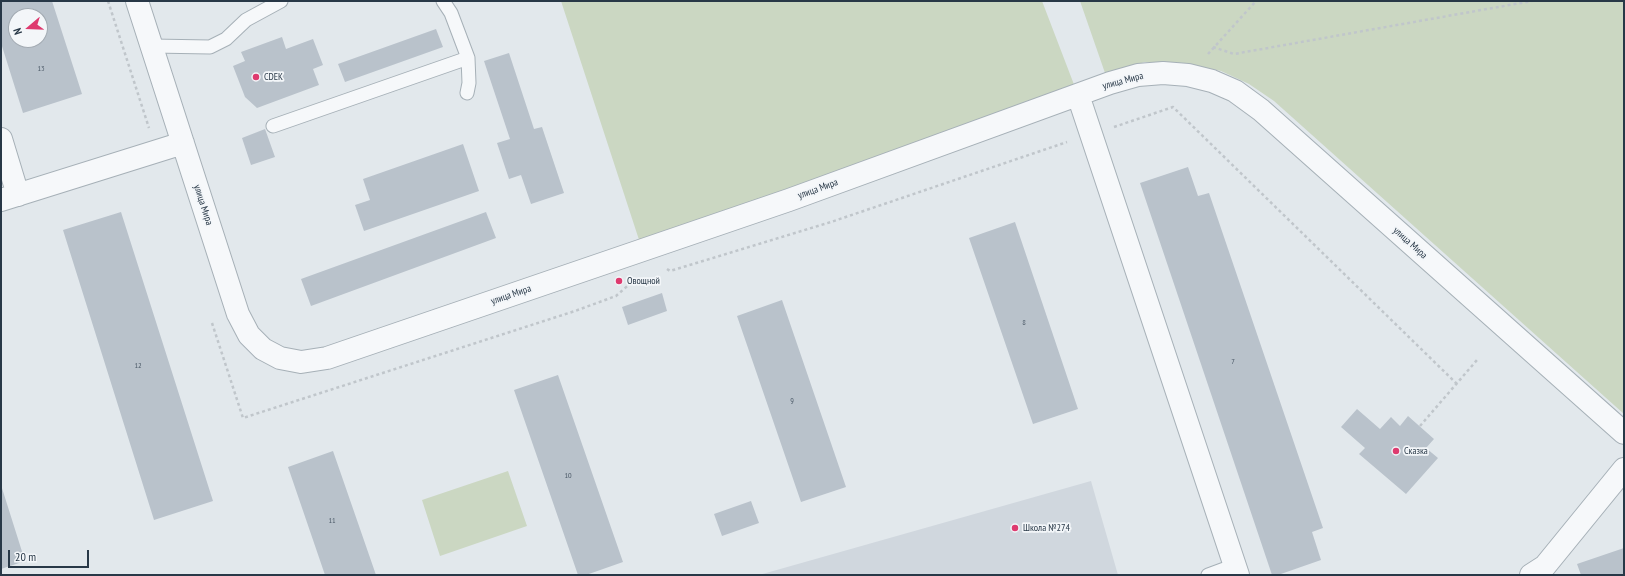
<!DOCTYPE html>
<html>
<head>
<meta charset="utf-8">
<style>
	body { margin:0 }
	#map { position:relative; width:1625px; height:576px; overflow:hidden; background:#e2e8ec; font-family:"PT Sans Narrow",sans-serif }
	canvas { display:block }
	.frame { position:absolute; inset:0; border:2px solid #283847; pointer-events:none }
	.north { position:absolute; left:8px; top:8px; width:40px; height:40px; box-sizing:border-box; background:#f3f6f9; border:1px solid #a2aab2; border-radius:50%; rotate:251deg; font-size:11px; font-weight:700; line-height:16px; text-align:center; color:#283847 }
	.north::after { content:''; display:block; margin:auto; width:14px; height:18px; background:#de3a6f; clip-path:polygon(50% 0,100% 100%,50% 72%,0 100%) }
	.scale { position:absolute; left:8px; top:550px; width:81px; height:18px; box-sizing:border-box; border:2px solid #283847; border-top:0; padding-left:5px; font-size:12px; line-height:14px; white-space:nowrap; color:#283847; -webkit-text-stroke:3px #f3f6f9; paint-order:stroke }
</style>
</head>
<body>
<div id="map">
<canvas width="1625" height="576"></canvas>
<div class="frame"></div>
<div class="north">N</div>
<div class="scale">20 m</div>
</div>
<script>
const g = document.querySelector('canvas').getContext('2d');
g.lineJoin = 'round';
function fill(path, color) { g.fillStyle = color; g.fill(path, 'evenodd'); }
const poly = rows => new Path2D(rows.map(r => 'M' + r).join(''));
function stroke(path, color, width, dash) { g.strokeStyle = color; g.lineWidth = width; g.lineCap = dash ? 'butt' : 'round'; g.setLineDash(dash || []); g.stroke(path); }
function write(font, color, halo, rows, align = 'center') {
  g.font = font + ' "PT Sans Narrow",sans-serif'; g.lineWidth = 3.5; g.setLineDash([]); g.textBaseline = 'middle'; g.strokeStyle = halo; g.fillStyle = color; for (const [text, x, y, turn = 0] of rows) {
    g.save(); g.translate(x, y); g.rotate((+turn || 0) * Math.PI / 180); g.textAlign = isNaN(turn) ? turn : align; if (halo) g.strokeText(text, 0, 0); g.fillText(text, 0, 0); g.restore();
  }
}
fill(poly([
	[1091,481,1118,575,759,575]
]), '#d0d7de');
fill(poly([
	[561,1,1042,1,1078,95,642,249],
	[1080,1,1624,1,1624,414,1274,101,1249,84,1221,71,1185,63,1145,62,1105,73],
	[508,471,527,526,440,556,422,500]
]), '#cbd7c2');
fill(poly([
	[1,1,52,1,82,94,23,113,1,43],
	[16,16,40,16,40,40,16,40],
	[436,29,443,47,345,82,338,64],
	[282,37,286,49,313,39,323,65,313,69,319,85,257,108,245,97,233,66,245,61,241,52],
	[509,53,534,129,542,127,564,193,531,204,521,175,509,179,497,143,510,139,484,61],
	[265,129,275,157,251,165,242,138],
	[463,144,479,191,364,231,355,205,370,200,363,179],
	[1188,167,1198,196,1209,193,1323,528,1312,532,1321,560,1278,575,1272,575,1140,183],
	[121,212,213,501,154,520,63,230],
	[486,212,496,238,311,306,301,279],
	[1015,222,1078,409,1033,424,969,238],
	[662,293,667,311,628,325,622,307],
	[782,300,846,487,801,502,737,316],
	[558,375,623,562,586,575,578,575,514,390],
	[1357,409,1380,429,1391,417,1400,426,1408,416,1434,439,1426,448,1438,458,1406,494,1359,454,1365,448,1341,427],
	[333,451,376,575,325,575,288,467],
	[1,485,25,561,1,569],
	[751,501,759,523,722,536,714,514],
	[1624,548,1624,575,1581,575,1577,564]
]), '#b9c2cb');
const service = poly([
	[443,1,451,13,468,58,469,83,467,93],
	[152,46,210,47,226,39,246,20,281,1],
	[273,126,468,58],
	[1208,575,1235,565]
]);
const minor = poly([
	[137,1,238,314,249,335,263,349,280,358,301,362,327,358,789,200,1110,83,1138,75,1163,73,1188,75,1212,81,1235,91,1261,110,1624,433],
	[1078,95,1238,575],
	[1,139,18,195],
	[1,200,183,143],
	[1531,575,1545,566,1624,469]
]);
stroke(service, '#a6b0b7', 15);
stroke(minor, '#a6b0b7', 24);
stroke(poly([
	[108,1,149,128],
	[1213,47,1234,54,1532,1],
	[1208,54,1256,1],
	[1114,127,1173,107,1457,384],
	[667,269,670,271,831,222,1067,142],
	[212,323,243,418,575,311,616,296,633,281],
	[1420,426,1477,360]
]), '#c0c6cb', 2.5, [3, 3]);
stroke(service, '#f6f8fa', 13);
stroke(minor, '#f6f8fa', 22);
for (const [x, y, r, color] of [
	[256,77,4,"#de3a6f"],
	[619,281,4,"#de3a6f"],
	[1396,451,4,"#de3a6f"],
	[1015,528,4,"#de3a6f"]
]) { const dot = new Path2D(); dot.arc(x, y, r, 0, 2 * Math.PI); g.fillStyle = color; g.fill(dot); stroke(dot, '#f3f6f9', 1.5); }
write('8px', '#4c5a68', null, [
	["13",41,69],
	["8",1024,323],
	["7",1233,362],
	["12",138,366],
	["9",792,401],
	["10",568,476],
	["11",332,521]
]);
write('10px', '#283847', '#f3f6f9', [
	["CDEK",264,77],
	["Овощной",627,281],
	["Сказка",1404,451],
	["Школа №274",1023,528]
], 'left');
write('10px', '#283847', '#f3f6f9', [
	["улица Мира",1123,81,-15],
	["улица Мира",818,189,-20],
	["улица Мира",203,205,72],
	["улица Мира",1410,243,42],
	["улица Мира",511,295,-19]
]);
</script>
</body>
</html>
